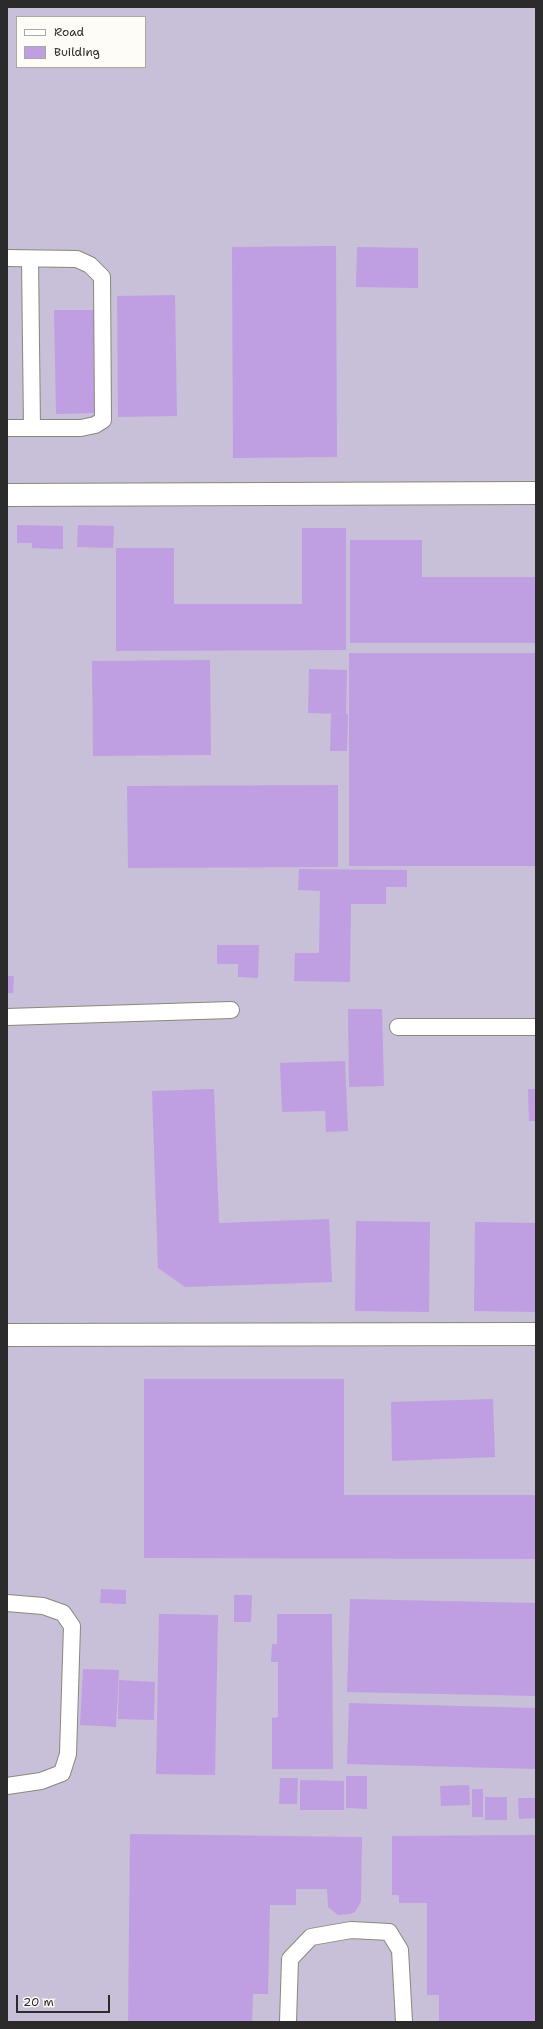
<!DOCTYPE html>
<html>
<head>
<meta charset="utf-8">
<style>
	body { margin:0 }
	#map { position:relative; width:543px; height:2029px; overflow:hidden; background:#ebe6c8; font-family:"Shantell Sans",sans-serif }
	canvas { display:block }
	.frame { position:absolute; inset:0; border:8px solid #2b2b2b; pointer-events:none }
	.legend { position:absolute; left:16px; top:16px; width:130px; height:52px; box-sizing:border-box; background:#fdfcf7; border:1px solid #a9a8a5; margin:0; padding:5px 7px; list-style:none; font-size:12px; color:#2b2b2b }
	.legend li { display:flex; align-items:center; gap:8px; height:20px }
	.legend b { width:20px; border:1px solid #a9a8a5 }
	.scale { position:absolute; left:16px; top:1995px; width:94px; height:18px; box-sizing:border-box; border:2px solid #2b2b2b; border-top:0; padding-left:5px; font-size:12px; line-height:14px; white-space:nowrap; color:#2b2b2b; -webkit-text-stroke:3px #fdfcf7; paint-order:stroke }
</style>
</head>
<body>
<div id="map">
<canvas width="543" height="2029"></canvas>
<div class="frame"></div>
<ul class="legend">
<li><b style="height:5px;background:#fff"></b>Road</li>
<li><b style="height:11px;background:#bf9fe1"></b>Building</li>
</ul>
<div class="scale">20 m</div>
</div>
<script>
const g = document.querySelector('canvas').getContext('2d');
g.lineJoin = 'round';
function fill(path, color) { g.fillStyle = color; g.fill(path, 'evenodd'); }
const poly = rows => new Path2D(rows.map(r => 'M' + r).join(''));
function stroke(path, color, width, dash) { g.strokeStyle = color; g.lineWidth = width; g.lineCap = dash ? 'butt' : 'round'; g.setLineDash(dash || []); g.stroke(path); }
fill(poly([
	[7,7,536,7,536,2022,7,2022],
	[17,17,145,17,145,67,17,67]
]), '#c8bfd8');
fill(poly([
	[336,246,337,457,233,458,232,247],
	[357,247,418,248,418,288,356,287],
	[175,295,177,416,118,417,117,296],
	[54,310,95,310,97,413,56,414],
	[17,525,63,526,63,549,32,548,32,543,17,543],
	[78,525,114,526,113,548,77,547],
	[302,528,346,528,346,650,116,651,116,548,174,548,174,604,302,604],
	[350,540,422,540,422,577,536,577,536,643,350,643],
	[349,653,536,653,536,866,349,866],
	[210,660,211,755,93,756,92,661],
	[309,669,347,670,346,714,308,713],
	[331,714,348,714,347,751,330,751],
	[338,785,338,867,128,868,127,786],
	[299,869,407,870,407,887,386,887,386,904,351,904,350,982,294,981,295,953,319,953,320,891,298,890],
	[217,945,259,945,258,978,238,977,238,964,217,964],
	[7,976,14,976,13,993,7,993],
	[348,1009,382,1009,384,1086,349,1087],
	[345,1061,348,1131,326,1132,325,1111,282,1112,280,1063],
	[214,1089,219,1223,329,1219,332,1282,185,1287,158,1268,152,1091],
	[528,1089,536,1089,536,1121,529,1121],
	[356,1221,430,1222,429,1312,355,1311],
	[475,1222,536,1223,536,1312,474,1311],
	[144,1379,344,1379,344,1495,536,1495,536,1559,144,1558],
	[493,1399,495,1457,392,1461,391,1402],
	[101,1589,126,1590,126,1604,100,1603],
	[234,1595,252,1595,251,1622,234,1622],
	[350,1599,536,1603,536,1696,347,1692],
	[159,1614,218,1615,215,1775,156,1774],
	[277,1614,332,1614,333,1769,272,1769,272,1718,278,1717,278,1662,271,1662,272,1644,277,1644],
	[83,1669,119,1670,116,1727,80,1725],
	[119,1680,155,1682,154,1720,118,1719],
	[349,1703,536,1708,536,1769,347,1764],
	[346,1776,367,1776,367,1809,346,1808],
	[280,1778,298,1778,297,1804,279,1804],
	[300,1780,344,1781,344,1810,300,1810],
	[469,1785,470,1805,441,1806,440,1786],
	[472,1789,483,1789,483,1817,472,1817],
	[485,1797,507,1797,507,1820,485,1820],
	[518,1798,536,1798,536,1818,519,1819],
	[130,1834,362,1837,361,1902,355,1912,350,1914,338,1915,328,1907,327,1889,296,1889,296,1905,270,1905,268,1994,253,1994,252,2022,128,2022],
	[536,1835,536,2022,439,2022,439,1995,427,1995,427,1903,399,1903,399,1895,392,1895,392,1836]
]), '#bf9fe1');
const lane = poly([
	[7,258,77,259,90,265,102,277,103,420,95,425,81,428,7,428],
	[30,259,32,428],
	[7,1017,231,1010],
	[398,1027,536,1027],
	[7,1603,43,1606,63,1613,72,1626,68,1754,62,1773,41,1781,7,1786],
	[288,2022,290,1959,311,1937,351,1930,389,1932,400,1950,404,2022]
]);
const street = poly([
	[7,495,536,493],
	[7,1335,536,1334]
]);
stroke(lane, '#8b887a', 18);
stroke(street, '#8b887a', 24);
stroke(lane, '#fff', 16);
stroke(street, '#fff', 22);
</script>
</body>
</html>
